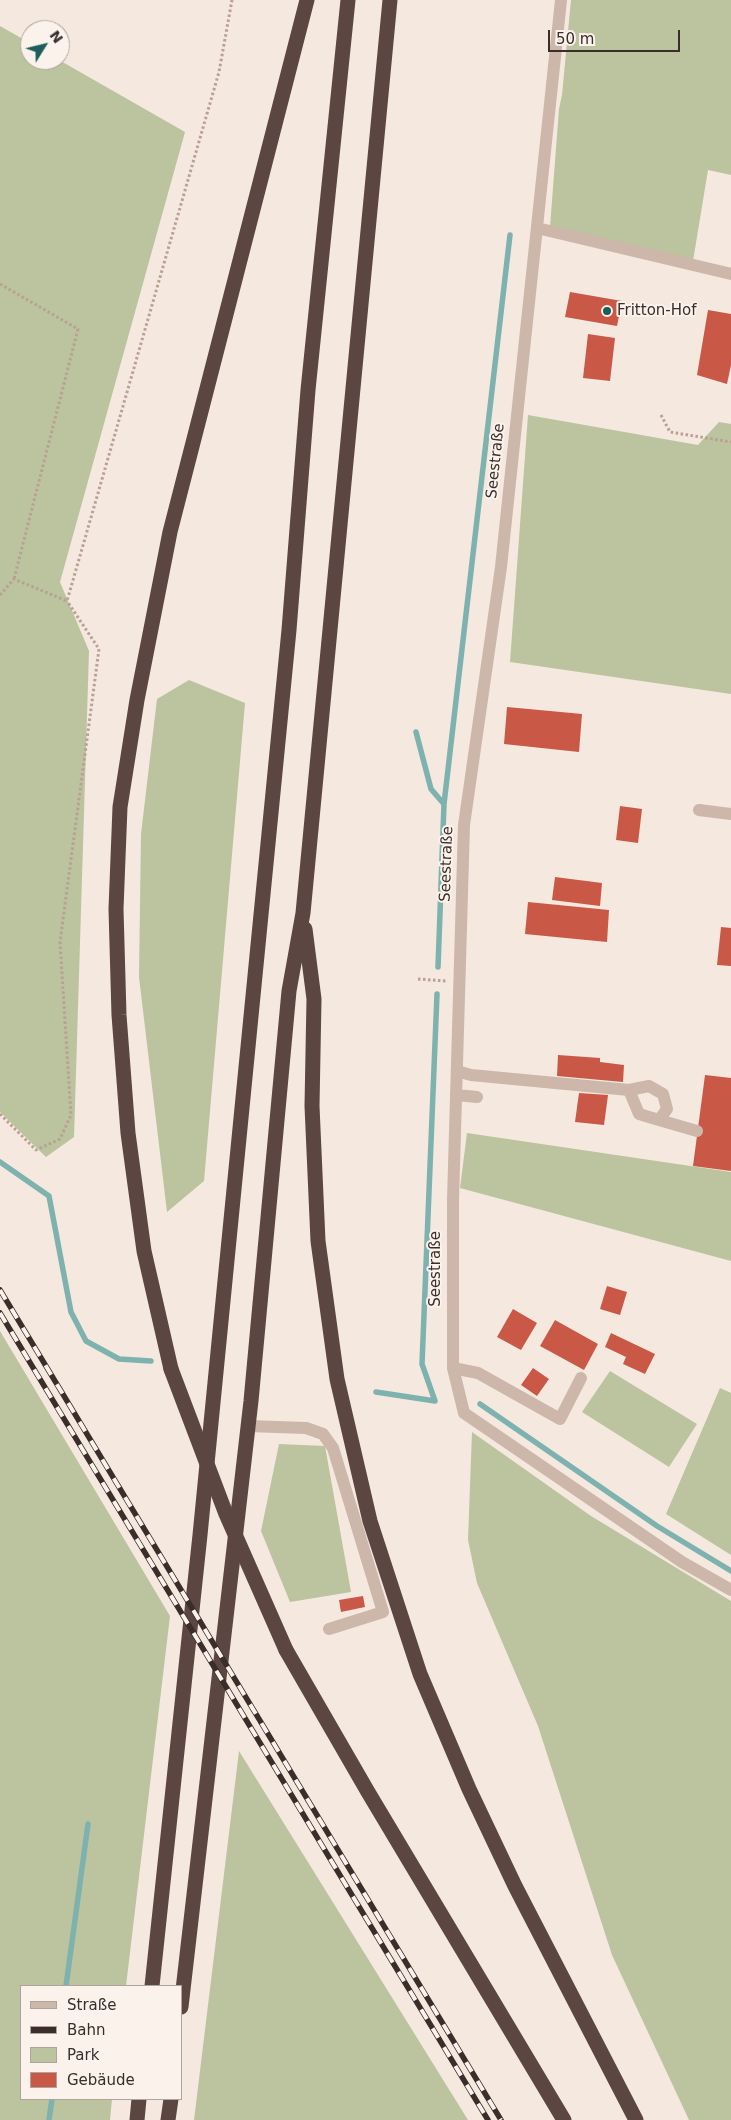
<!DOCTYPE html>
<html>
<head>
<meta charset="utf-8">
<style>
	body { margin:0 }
	#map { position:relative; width:731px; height:2120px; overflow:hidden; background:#f4e8df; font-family:"DejaVu Sans",sans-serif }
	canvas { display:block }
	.legend { position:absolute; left:20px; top:1985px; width:162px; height:115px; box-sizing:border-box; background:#fbf2ec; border:1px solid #aea39e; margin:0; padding:6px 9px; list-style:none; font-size:15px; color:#3a2d2a }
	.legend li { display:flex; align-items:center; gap:10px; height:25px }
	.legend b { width:25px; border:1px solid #aea39e }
	.north { position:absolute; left:20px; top:20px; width:50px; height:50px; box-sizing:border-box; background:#fbf2ec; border:1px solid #aea39e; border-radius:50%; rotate:54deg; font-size:14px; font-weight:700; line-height:20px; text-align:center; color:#3a2d2a }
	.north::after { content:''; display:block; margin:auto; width:18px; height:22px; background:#1d5d5b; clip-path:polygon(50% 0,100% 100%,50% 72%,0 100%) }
	.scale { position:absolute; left:548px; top:30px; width:132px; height:22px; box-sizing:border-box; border:2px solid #3a2d2a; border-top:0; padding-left:6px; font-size:15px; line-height:18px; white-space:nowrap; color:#3a2d2a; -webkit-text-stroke:4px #fbf2ec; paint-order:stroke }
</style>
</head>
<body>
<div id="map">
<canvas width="731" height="2120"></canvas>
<ul class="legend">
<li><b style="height:6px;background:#cdb6aa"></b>Straße</li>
<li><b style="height:6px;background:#3a2d2a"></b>Bahn</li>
<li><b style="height:14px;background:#bbc49e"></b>Park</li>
<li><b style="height:14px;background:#ca5847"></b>Gebäude</li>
</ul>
<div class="north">N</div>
<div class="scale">50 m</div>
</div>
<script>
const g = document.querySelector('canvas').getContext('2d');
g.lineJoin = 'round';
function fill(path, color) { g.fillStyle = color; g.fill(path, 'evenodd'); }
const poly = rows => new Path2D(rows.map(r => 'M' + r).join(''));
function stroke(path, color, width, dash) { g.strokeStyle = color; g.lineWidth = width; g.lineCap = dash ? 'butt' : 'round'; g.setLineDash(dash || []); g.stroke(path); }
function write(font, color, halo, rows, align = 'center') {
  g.font = font + ' "DejaVu Sans",sans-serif'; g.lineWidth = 4; g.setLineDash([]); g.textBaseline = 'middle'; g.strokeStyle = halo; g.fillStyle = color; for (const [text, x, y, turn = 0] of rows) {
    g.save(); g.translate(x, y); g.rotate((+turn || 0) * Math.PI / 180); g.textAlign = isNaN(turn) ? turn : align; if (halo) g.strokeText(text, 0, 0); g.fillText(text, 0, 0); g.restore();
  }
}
fill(poly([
	[571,0,731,0,731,175,708,170,693,261,550,227,559,109,562,95],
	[0,26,30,43,30,60,59,60,185,132,60,582,89,651,74,1137,46,1157,0,1112],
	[528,415,698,445,719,422,731,424,731,694,510,662],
	[189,680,245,703,204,1181,167,1212,139,977,141,834,157,699],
	[467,1133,731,1172,731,1261,460,1188],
	[0,1331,170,1616,126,1986,21,1986,21,2099,112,2099,110,2120,0,2120],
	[610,1371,697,1424,669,1467,582,1412],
	[720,1388,731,1393,731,1555,666,1514],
	[472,1432,591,1516,731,1601,731,2120,689,2120,612,1955,538,1726,477,1583,468,1540],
	[279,1444,325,1446,351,1592,290,1602,261,1531],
	[239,1751,468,2120,194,2120]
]), '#bbc49e');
stroke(poly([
	[416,732,431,789,444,804,438,967],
	[444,804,510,235],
	[0,1162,49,1196,71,1312,86,1341,119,1359,151,1361],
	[376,1392,435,1401,422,1364,437,994],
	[480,1404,657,1526,731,1571],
	[66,1986,88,1824],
	[49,2120,52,2099]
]), '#7db2ae', 5.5);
fill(poly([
	[570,292,622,301,617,326,565,317],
	[708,310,731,314,731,365,727,384,697,375],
	[588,334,615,338,610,381,583,378],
	[507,707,582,714,579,752,504,744],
	[620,806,642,809,638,843,616,840],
	[555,877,602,883,600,906,552,900],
	[528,902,609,910,607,942,525,934],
	[721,927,731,928,731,966,717,965],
	[558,1055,600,1058,600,1062,624,1065,623,1082,557,1076],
	[705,1075,731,1078,731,1171,693,1166],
	[579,1093,608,1095,604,1125,575,1122],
	[607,1286,627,1292,620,1315,600,1309],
	[513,1309,537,1323,521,1350,497,1337],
	[555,1320,598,1344,584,1370,540,1346],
	[611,1333,655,1354,645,1374,623,1364,626,1357,605,1347],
	[533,1368,549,1379,537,1396,521,1385],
	[363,1596,365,1607,341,1612,339,1600]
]), '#ca5847');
stroke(poly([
	[0,284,78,329,14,579],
	[661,415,670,432,731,442],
	[0,595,14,579,67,601,219,72,232,0],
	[418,979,446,981],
	[0,1114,36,1150,60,1139,71,1115,60,942,99,649,67,601]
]), '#b9a094', 3, [2.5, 2.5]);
stroke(poly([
	[561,0,501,567,464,825,453,1200,453,1368,464,1413,682,1562,731,1590],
	[537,228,731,274],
	[699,810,731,814],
	[457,1071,471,1075,629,1090,649,1086,663,1094,667,1109,659,1120,639,1114,629,1090],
	[456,1095,477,1097],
	[659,1120,697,1131],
	[453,1368,478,1373,560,1419,581,1378],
	[248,1426,306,1428,323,1434,333,1448,383,1612,329,1629]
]), '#cdb6aa', 12);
stroke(poly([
	[305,929,314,999,312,1106,318,1241,337,1379,370,1521,420,1674,469,1789,515,1886,636,2120],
	[171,1369,144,1251,128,1133,119,1015,116,909,120,807,137,700,170,532,307,0],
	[286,1650,368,1792,564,2120],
	[152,1986,200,1535,289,630,308,390,348,0],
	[181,2007,251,1401,289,991,303,913,390,0],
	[137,2120,139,2099],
	[168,2120,171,2099]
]), '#5b4641', 15);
const rail = poly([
	[0,1290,501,2120],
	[0,1313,488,2120]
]);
stroke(rail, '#3a2d2a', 5.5);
stroke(rail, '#fbf2ec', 4, [11]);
stroke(poly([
	[171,1369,226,1514,286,1650]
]), '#5b4641', 15);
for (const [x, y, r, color] of [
	[607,311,5,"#1d5d5b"]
]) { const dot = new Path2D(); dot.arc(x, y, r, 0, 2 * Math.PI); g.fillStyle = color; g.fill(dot); stroke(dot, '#fbf2ec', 2); }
write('15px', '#3a2d2a', '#fbf2ec', [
	["Fritton-Hof",617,311]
], 'left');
write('15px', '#3a2d2a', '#fbf2ec', [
	["Seestraße",496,461,-84],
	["Seestraße",447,864,-88],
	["Seestraße",436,1269,-90]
]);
</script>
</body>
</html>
